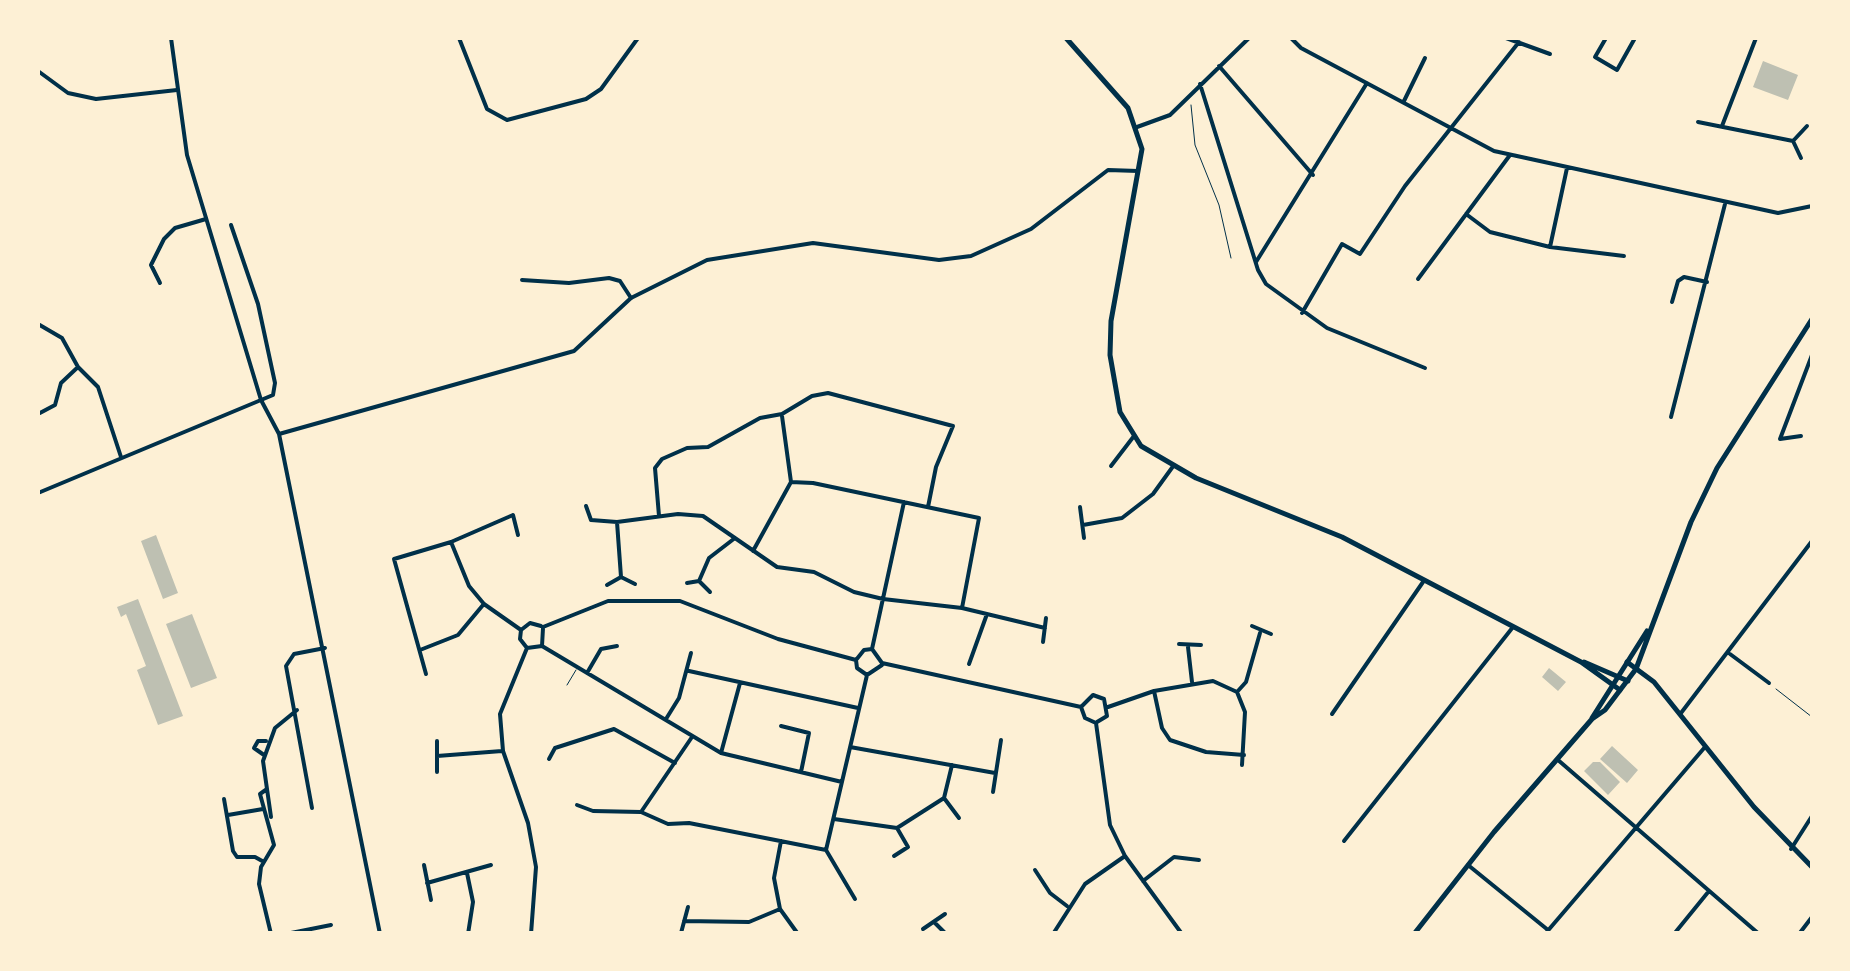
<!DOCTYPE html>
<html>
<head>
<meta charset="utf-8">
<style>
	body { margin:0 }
	#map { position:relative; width:1850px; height:971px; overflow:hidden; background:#fdf0d5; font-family:"Space Grotesk",sans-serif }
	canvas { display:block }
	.frame { position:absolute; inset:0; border:40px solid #fdf0d5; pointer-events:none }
</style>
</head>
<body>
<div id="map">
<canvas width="1850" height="971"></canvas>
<div class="frame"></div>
</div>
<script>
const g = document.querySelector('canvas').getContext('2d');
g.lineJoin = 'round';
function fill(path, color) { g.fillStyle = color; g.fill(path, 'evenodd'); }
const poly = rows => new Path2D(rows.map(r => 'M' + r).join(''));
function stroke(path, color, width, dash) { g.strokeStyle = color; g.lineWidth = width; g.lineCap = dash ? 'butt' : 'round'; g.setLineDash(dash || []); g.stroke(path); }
fill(poly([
	[1763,61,1798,75,1788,100,1753,87],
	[156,535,178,593,163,599,141,541],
	[138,599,183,716,158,725,137,670,146,666,126,614,121,617,117,607],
	[192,614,217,678,191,688,166,624],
	[1549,668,1566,682,1558,691,1542,677],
	[1612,746,1638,770,1627,783,1600,759],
	[1593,762,1600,762,1620,782,1608,795,1584,771]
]), '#bec0b2');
stroke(poly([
	[1191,105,1195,145,1219,205,1231,258],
	[1776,689,1812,717]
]), '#003049', 1);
stroke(poly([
	[567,685,576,670]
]), '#003049', 1);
stroke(poly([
	[459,38,487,109,507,120,586,99,601,89,638,38],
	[1291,38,1301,48,1494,151,1778,213,1812,206],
	[1506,38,1550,54],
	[1606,38,1595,57,1617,70,1635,38],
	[1219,66,1313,175],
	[38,71,68,93,96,99,177,90],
	[1200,84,1258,270,1266,284,1327,328,1425,368],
	[1404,101,1425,58],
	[1698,122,1793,141],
	[1722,126,1756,38],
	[1137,127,1170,115,1249,38],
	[1801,158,1793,141,1807,126],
	[1466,214,1490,232,1550,247,1624,256],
	[231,225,258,304,275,383,273,395,261,400],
	[1550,247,1567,168],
	[1256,262,1367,83],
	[1418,279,1510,155],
	[522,280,569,283,609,278,620,281,631,298],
	[160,283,151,265,164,239,175,228,206,219],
	[1672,302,1678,281,1684,277,1707,282],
	[1302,313,1342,244,1360,254,1405,186,1519,42],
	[38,324,62,338,78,367,98,387,121,457],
	[38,414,55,405,61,383,78,367],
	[1671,417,1725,204],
	[1801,436,1780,439,1812,355],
	[1111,466,1134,436],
	[791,482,813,483,979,518,962,608],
	[586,506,591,520,617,522,678,514,703,516,777,567,814,572,854,592,883,599,962,608,1045,628],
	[1080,507,1084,538],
	[659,516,655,468,662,459,687,448,708,447,760,418,782,414,812,396,828,393,953,426,936,467,928,507],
	[617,522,621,577],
	[1083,525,1122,518,1153,494,1174,465],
	[518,535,513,515,451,542,469,586,484,604,521,630],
	[753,551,791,482,782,416],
	[699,581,709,558,735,538],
	[687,583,699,581,710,592],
	[607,585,621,577,635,584],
	[1252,626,1271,634],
	[543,627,608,601,680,601,778,639,856,660],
	[1043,642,1046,618],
	[1179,644,1201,645],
	[542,646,721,753,842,782],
	[1188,647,1192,682],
	[527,648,500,714,503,751,528,823,536,867,531,934],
	[527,648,520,639,521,630,530,623,541,626],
	[527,648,542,646,543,628],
	[872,649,904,502],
	[420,650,458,635,483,605],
	[1730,654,1769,683],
	[856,660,857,668,867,675,882,665],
	[856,660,864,650,872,649,882,663],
	[882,663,1081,707],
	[969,664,987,614],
	[689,671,858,708],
	[587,673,601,649,617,646],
	[426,674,394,559,451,542],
	[1154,691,1162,728,1170,740,1206,752,1244,755],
	[1237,692,1245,712,1242,765],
	[1237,692,1246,682,1260,633],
	[1081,707,1093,695,1104,699,1107,716,1097,722],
	[1081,707,1085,718,1096,723],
	[1108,707,1154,691,1213,681,1237,692],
	[1681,713,1812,541],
	[1332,714,1423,582],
	[666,719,679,698,691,653],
	[1096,723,1110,825,1125,856,1182,934],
	[781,726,809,733,801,772],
	[437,741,437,772],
	[850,747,995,773],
	[721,753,740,683],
	[264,755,254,748,258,741,266,741],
	[437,756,502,751],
	[549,759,555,748,614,729,675,763],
	[1558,760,1759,934],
	[267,789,260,794,274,845,261,867,259,884,271,934],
	[993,792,1001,740],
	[944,798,959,818],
	[224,799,233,851,237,857,255,857,264,862],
	[577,805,593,811,641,812,668,824,689,823,826,850],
	[312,808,286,666,294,654,325,648],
	[641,812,692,737],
	[228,815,263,809],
	[271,817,263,761,275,728,297,710],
	[834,819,897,828,944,798,952,765],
	[781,841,774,878,780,909,798,934],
	[1344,841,1513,627],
	[1791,849,1812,816],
	[826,850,867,675],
	[826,850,855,899],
	[894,856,908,847,897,828],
	[424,865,431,900],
	[1468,865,1548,930],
	[1035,870,1050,893,1067,906],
	[467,873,473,902,468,934],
	[1143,881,1174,857,1199,860],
	[427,883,491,865],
	[684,921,749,922,780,909],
	[934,922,946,934],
	[923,929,945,914],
	[681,933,688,907],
	[286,934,331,925],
	[1053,934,1085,884,1125,856],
	[1545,934,1705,747],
	[1674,934,1709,891],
	[1799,934,1812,917]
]), '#003049', 4);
stroke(poly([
	[171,38,187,155,261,400,279,434,380,934],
	[279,434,574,351,631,298,707,260,813,243,939,260,971,256,1031,229,1108,170,1138,171],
	[38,493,261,400]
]), '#003049', 4);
stroke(poly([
	[1066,38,1128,108,1142,149,1111,321,1110,355,1120,412,1141,446,1196,478,1342,537,1581,662,1620,690],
	[1584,662,1628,681],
	[1627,662,1654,682,1754,807,1812,867]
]), '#003049', 5);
stroke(poly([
	[1592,718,1647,631],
	[1414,934,1494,832,1592,719,1605,710,1636,669,1691,522,1717,468,1812,319]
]), '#003049', 5);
</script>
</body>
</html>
